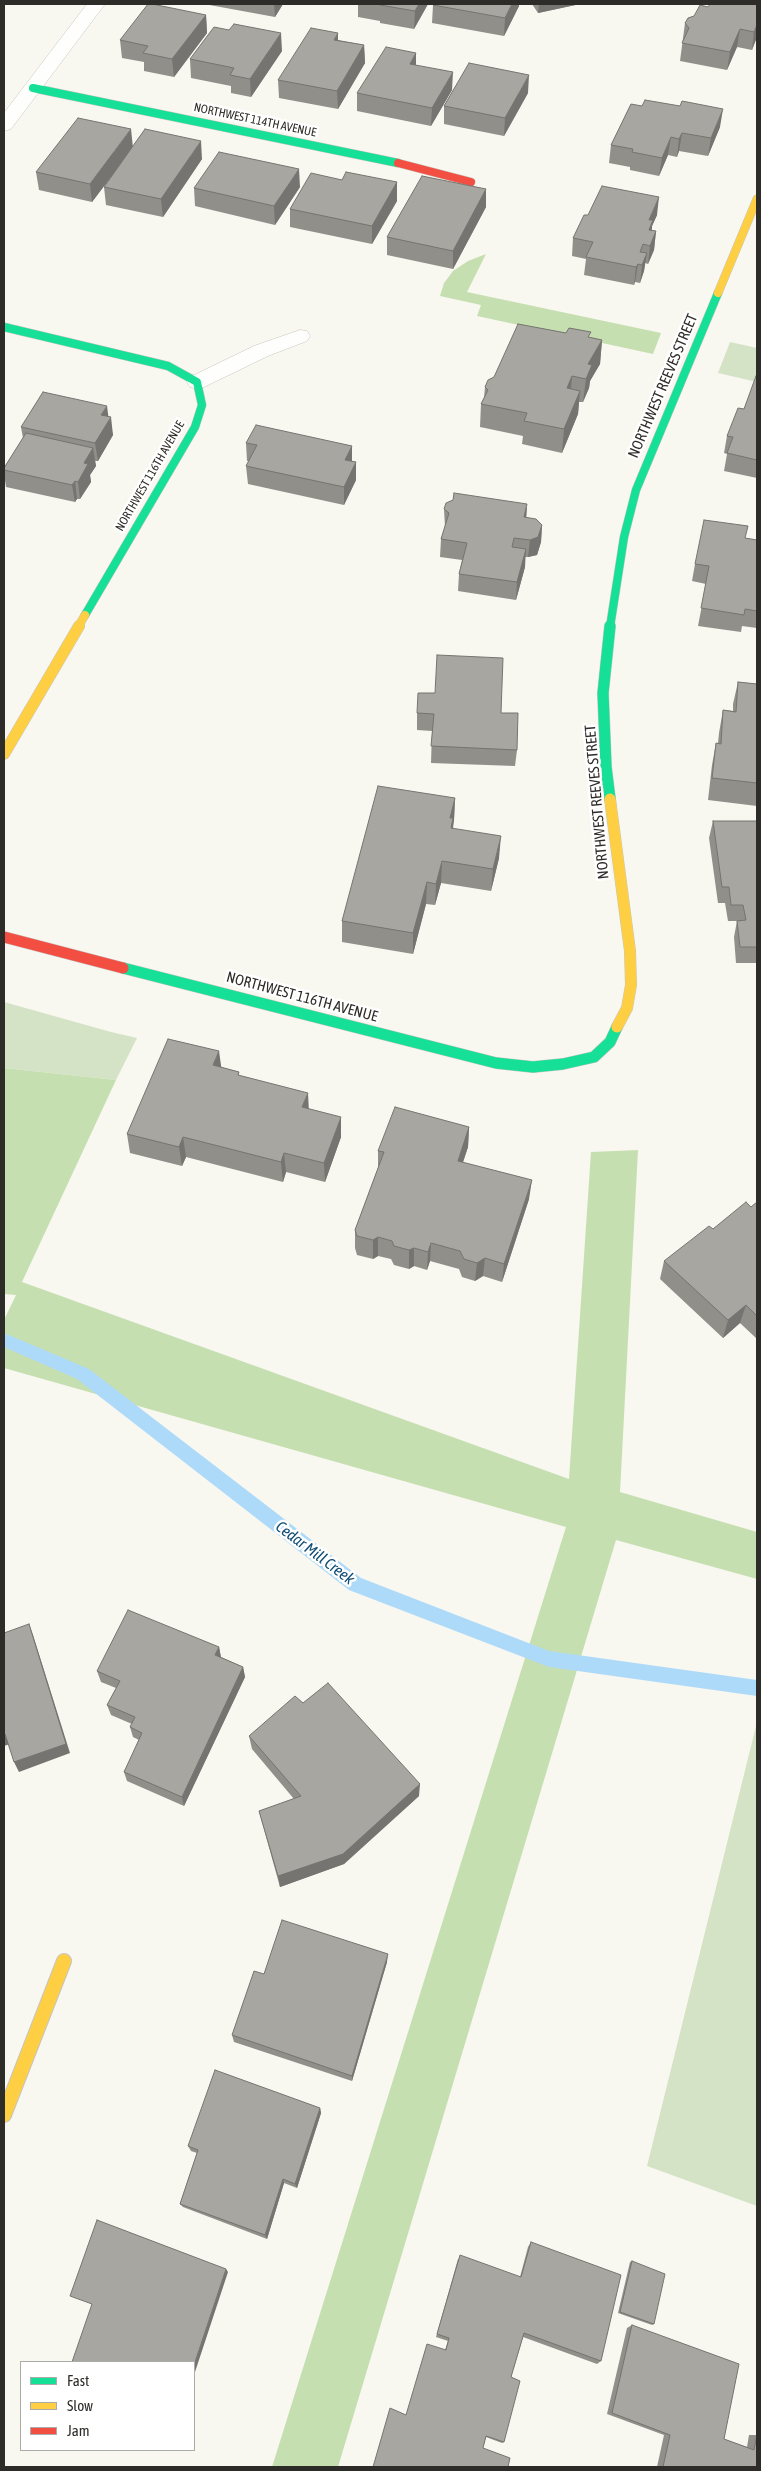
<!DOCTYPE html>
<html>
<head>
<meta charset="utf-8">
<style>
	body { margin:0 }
	#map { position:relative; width:761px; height:2471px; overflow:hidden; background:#f8f7f0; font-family:"Asap Condensed",sans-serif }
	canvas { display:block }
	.frame { position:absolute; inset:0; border:5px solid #2e2c28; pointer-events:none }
	.legend { position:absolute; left:20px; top:2361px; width:175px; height:90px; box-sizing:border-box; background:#fff; border:1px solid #ababa9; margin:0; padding:6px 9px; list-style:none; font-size:15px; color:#2e2c28 }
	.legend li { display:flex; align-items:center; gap:10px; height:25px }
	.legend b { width:25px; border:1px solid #ababa9 }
</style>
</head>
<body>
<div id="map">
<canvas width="761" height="2471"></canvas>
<div class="frame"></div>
<ul class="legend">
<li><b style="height:6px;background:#16e098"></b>Fast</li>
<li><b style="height:6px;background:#ffcf43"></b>Slow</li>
<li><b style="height:6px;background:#f24e42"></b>Jam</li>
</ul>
</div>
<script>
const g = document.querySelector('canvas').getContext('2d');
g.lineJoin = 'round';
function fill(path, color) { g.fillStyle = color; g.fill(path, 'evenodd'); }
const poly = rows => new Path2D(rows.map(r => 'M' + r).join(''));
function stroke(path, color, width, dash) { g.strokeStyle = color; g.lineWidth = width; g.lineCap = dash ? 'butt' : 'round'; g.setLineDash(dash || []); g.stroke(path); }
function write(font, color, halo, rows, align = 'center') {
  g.font = font + ' "Asap Condensed",sans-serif'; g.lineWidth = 5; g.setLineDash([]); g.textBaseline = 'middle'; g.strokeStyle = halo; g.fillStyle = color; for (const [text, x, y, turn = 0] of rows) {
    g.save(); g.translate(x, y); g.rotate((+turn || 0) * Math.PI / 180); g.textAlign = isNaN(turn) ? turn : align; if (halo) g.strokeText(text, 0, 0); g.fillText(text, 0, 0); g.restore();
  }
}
fill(poly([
	[730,342,757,348,757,382,718,373],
	[4,1002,111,1032,137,1038,116,1080,4,1068],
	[757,1722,757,2206,647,2166]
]), '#d4e3c6');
fill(poly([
	[486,254,467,292,661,333,653,354,477,316,481,305,440,296,444,283,453,271,468,261],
	[4,1068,116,1080,22,1282,569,1479,591,1152,638,1150,620,1492,757,1532,757,1579,616,1540,338,2467,272,2467,566,1527,4,1368,4,1320,16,1295,4,1294]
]), '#c6dfb1');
fill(poly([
	[4,1333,89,1369,361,1578,549,1651,757,1680,757,1696,549,1667,349,1590,77,1379,4,1347,4,1333]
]), '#aedaf9');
const lane = poly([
	[300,330,307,331,310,336,307,341,268,356,204,387,197,389,190,387,187,382,190,377,254,346,300,330]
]);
const street = poly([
	[87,4,105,4,11,129,4,131,4,113,87,4]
]);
const fastFar1 = poly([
	[33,88,398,163],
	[4,327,168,366,197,382,202,405,195,427,85,615],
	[610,627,624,537,636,490,718,293]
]);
const fast = poly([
	[610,626,603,693,606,767,610,799],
	[123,968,496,1063,533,1067,563,1064,594,1057,610,1042,617,1027]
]);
const slowFar2 = poly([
	[718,293,757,199],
	[78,627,85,615]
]);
const slowFar1 = poly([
	[4,754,79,626],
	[610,799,630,951,631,985,627,1008,617,1027]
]);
const slow = poly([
	[4,2115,64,1961]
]);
const jamFar1 = poly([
	[398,163,471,182]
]);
const jam = poly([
	[4,937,123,968]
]);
stroke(lane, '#c6c5c0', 1);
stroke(street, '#c6c5c0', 1);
stroke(fastFar1, '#c6c5c0', 9);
stroke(fast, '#c6c5c0', 12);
stroke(slowFar2, '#c6c5c0', 9);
stroke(slowFar1, '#c6c5c0', 12);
stroke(slow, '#c6c5c0', 16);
stroke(jamFar1, '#c6c5c0', 9);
stroke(jam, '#c6c5c0', 12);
fill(lane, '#fefefd');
fill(street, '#fefefd');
stroke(fastFar1, '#16e098', 8);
stroke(fast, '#16e098', 11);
stroke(slowFar2, '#ffcf43', 8);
stroke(slowFar1, '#ffcf43', 11);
stroke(slow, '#ffcf43', 14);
stroke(jamFar1, '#f24e42', 8);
stroke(jam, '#f24e42', 11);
fill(poly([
	[204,4,283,4,275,17],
	[358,4,428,4,414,29,380,23,380,21,358,17],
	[433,4,519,4,519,6,504,36,432,23,433,5],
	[532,4,580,4,538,13],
	[753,4,757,37,752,50,737,47,727,70,680,61,685,23,708,7],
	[206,15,207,33,174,77,144,71,144,62,122,58,120,40],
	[338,40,364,45,365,63,338,109,279,98,278,80],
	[282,51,251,97,231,93,231,86,191,78,190,59],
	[416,53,416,65,452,90,431,126,357,111,357,93],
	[528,93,504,136,444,124,444,106],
	[631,104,720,127,708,156,679,151,677,157,668,155,659,176,630,170,630,167,609,163,611,145],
	[133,147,202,159,163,217,106,205,104,187,119,166,92,202,39,190,36,172],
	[342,180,397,182,397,201,372,244,290,227,290,209],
	[300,187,275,225,195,206,194,188],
	[486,189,486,207,453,269,387,255,387,237],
	[588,215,657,215,652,226,652,231,656,231,654,250,648,264,645,263,644,271,640,283,635,282,634,285,584,275,586,259,572,256,573,238],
	[590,338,602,340,600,364,590,381,589,388,583,402,579,402,578,414,562,453,522,444,523,436,480,427,481,404,484,398,485,387],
	[757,376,757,478,724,471,727,454,724,453,727,436,744,409],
	[108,417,113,435,98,461,95,461,96,466,90,475,91,482,80,499,77,499,75,502,6,487,4,473,4,468,23,438,21,427],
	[246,443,352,446,352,461,356,462,356,480,344,505,248,484,246,466,249,461,247,461],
	[527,504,526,518,542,525,541,542,537,555,528,557,525,557,525,567,516,600,458,591,459,574,462,560,440,557,441,539,445,527,444,509],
	[745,538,757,540,757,628,742,626,741,632,698,626,706,584,692,581,695,564],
	[738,682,757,684,757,806,708,800,712,765,716,743,718,743,719,733,723,710,733,711,733,704],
	[417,713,501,713,517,750,515,766,431,763,432,731,417,730],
	[455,798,454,820,453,829,499,858,491,891,441,883,435,905,426,904,413,954,342,942,342,921],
	[713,821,757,821,757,963,736,963,734,937,737,921,728,921,725,903,718,903,709,838],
	[221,1067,239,1072,239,1076,309,1109,341,1137,325,1182,286,1172,283,1182,186,1157,182,1166,130,1153,127,1134],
	[469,1127,468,1147,463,1162,529,1199,502,1282,483,1276,475,1281,462,1277,459,1269,430,1261,427,1270,414,1266,409,1269,394,1265,391,1259,378,1256,373,1259,357,1255,355,1248,355,1230,378,1168,378,1151],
	[757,1202,757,1339,740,1323,723,1338,660,1279,664,1261,713,1229,751,1207],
	[219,1647,221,1657,243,1667,245,1677,184,1806,127,1781,124,1772,139,1740,133,1737,130,1727,132,1724,111,1715,107,1705,116,1688,101,1682,97,1671],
	[303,1703,419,1796,344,1864,280,1887,262,1822,259,1811,294,1799,252,1749,249,1736],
	[387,1962,352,2081,234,2042,232,2035,264,1974],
	[320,2108,321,2113,297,2188,284,2183,267,2239,183,2207,180,2204,197,2153,191,2151,188,2146],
	[531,2242,601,2361,597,2364,523,2337,511,2377,504,2442,502,2443,486,2437,483,2448,508,2467,406,2415,445,2350,448,2341,436,2337,458,2259,520,2277,528,2247],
	[632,2261,654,2324,652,2325,618,2313,630,2262],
	[632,2325,724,2439,747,2447,749,2435,757,2435,757,2467,657,2467,664,2435,607,2414,627,2328]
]), '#908f8a');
fill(poly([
	[274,4,283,4,275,17],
	[419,4,428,4,414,29,415,11],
	[512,4,519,4,519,6,504,36,505,18],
	[539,4,580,4,538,13],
	[206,15,207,33,174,77,172,59],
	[757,25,757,37,752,50,754,32],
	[740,29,737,47,727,70,730,52],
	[281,33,282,51,251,97,250,79],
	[338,33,338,51,334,40],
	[364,45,365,63,338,109,337,91],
	[416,53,416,72,410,64],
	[453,72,452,90,431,126,432,108],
	[529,75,528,93,504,136,505,118],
	[723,109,720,127,708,156,711,138],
	[131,129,133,148,92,202,90,184],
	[682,133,679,151,677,157,679,139],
	[671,137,668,155,659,176,662,158],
	[201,141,202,159,163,217,161,199],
	[299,169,300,187,275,225,274,206],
	[397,182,397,201,372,244,372,226],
	[486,189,486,207,453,269,453,251],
	[659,197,657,215,652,226,651,238,648,245,649,220],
	[656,231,654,250,648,264,650,246],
	[647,253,644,271,640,283,642,265],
	[638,264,635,282,634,285,636,267],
	[602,340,600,364,590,381,589,388,583,402,586,379,588,364],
	[572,376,570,400,567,388],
	[580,391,578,414,562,453,564,429],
	[107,406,109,421,111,417,113,435,98,461,95,443,101,415],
	[352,446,352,464,345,460],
	[93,448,96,466,90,475,91,482,80,499,78,482,84,463],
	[356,462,356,480,344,505,344,487],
	[75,481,77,499,75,502,72,485],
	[527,504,526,522,524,517],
	[542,525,541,542,537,555,528,557,530,540],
	[526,549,525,567,516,600,517,582],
	[455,798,454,820,453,825,453,840,450,818],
	[501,836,499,858,491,891,493,869],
	[442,861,441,883,435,905,436,884],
	[427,882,426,904,413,954,413,933],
	[219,1051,222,1072,213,1065],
	[308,1093,309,1113,302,1107],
	[341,1117,341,1137,325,1182,324,1163],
	[469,1127,468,1147,457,1180,458,1161],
	[183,1137,186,1157,182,1166,179,1147],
	[284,1153,286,1172,283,1182,281,1162],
	[532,1180,529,1199,502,1282,504,1264],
	[378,1237,378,1256,373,1259,373,1240],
	[431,1243,430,1261,427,1270,428,1252],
	[414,1248,414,1266,409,1269,409,1250],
	[485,1258,483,1276,475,1281,477,1263],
	[746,1305,740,1323,723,1338,728,1320],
	[29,1624,33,1635,70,1753,19,1772,14,1762],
	[219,1647,221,1658,215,1655],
	[243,1667,245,1677,184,1806,182,1797],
	[5,1734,10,1744,4,1746,4,1735],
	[420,1784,419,1796,344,1864,280,1887,278,1876],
	[388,1954,387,1962,352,2081,352,2076],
	[320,2108,321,2113,297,2188,295,2184],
	[283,2179,284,2183,267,2239,265,2235],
	[226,2269,228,2272,194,2375,194,2365]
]), '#757470');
const building = poly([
	[148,4,152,4,206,15,172,59,143,53,148,46,120,40,148,4],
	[381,4,419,4,415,11,380,5,381,4],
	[433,4,512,4,505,18,433,5,433,4],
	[710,4,757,4,757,25,754,32,740,29,730,52,682,43,689,28,685,23,688,18,694,16,700,5,708,7,710,4],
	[234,24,281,33,250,79,230,75,234,68,190,59,214,27,229,30,234,24],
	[311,28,338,33,334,40,364,45,337,91,278,80,311,28],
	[386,47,416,53,410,64,453,72,432,108,357,93,386,47],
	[469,63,529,75,505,118,444,106,469,63],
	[645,100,680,106,682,101,723,109,711,138,682,133,679,139,671,137,662,158,632,152,633,149,611,145,631,104,642,106,645,100],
	[78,118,131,129,90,184,36,172,78,118],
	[145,129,201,141,161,199,104,187,145,129],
	[219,152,299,169,274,206,194,188,219,152],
	[346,172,397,182,372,226,290,209,311,173,342,180,346,172],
	[422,176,486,189,453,251,387,237,422,176],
	[602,186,659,197,649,220,653,220,649,230,656,231,650,246,643,244,640,252,647,253,642,265,638,264,636,267,586,257,593,242,573,238,584,215,588,215,602,186],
	[518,324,566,333,569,328,591,332,588,337,602,340,588,364,592,365,586,379,572,376,567,388,580,391,564,429,524,421,527,413,481,404,488,390,485,387,488,380,494,377,518,324],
	[756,376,757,376,757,460,727,453,733,437,727,436,738,408,744,409,756,376],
	[43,392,107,406,101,415,111,417,95,443,21,427,43,392],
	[256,425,352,446,345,460,356,462,344,487,246,466,257,445,246,443,256,425],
	[26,433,93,448,84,463,88,464,78,482,75,481,72,485,4,470,4,468,26,433],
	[454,493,527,504,524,517,536,519,542,525,538,537,530,540,514,538,512,547,526,549,517,582,459,574,467,543,441,539,449,513,444,509,446,503,453,500,454,493],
	[704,520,748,526,745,538,757,540,757,611,745,609,744,615,701,608,709,566,695,564,704,520],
	[437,655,503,658,501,713,518,713,517,750,431,746,434,714,417,713,418,693,435,693,437,655],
	[738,682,757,684,757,783,712,778,716,743,721,744,723,710,736,712,738,682],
	[378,786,455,798,450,818,453,818,451,828,501,836,493,869,442,861,436,884,427,882,413,933,342,921,378,786],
	[713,821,757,821,757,947,740,947,737,921,746,920,743,905,731,905,729,887,722,887,713,821],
	[168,1039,219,1051,213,1065,239,1072,238,1075,308,1093,302,1107,341,1117,324,1163,284,1153,281,1162,183,1137,179,1147,127,1134,168,1039],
	[395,1107,469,1127,458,1161,532,1180,504,1264,485,1258,477,1263,464,1259,460,1251,431,1243,428,1252,414,1248,409,1250,394,1246,392,1241,378,1237,373,1240,357,1236,355,1230,384,1152,378,1151,395,1107],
	[746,1202,751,1207,757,1202,757,1316,746,1305,728,1320,664,1261,709,1226,713,1229,746,1202],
	[128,1610,219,1647,215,1655,243,1667,182,1797,124,1772,142,1733,130,1727,135,1717,107,1705,120,1681,97,1671,128,1610],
	[29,1624,66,1744,14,1762,5,1734,4,1735,4,1633,29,1624],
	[328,1683,420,1784,343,1854,278,1876,259,1811,301,1796,249,1736,295,1696,303,1703,328,1683],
	[282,1920,388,1954,352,2076,232,2035,254,1971,264,1974,282,1920],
	[215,2070,320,2108,295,2184,283,2179,265,2235,180,2204,198,2150,188,2146,215,2070],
	[97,2220,226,2269,194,2365,194,2362,72,2362,92,2304,70,2296,97,2220],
	[531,2242,621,2275,601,2361,524,2333,511,2377,520,2381,504,2442,486,2436,483,2448,510,2458,508,2467,373,2467,390,2408,406,2415,427,2344,446,2350,449,2338,437,2334,460,2255,521,2277,531,2242],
	[632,2261,665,2274,654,2324,620,2312,632,2261],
	[632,2325,739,2364,724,2439,754,2450,757,2435,757,2467,663,2467,670,2435,612,2413,632,2325]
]);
fill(building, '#a7a6a0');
stroke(building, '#757470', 1);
write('12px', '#2e2c28', '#fff', [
	["NORTHWEST 114TH AVENUE",255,120,12],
	["NORTHWEST 116TH AVENUE",150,476,-60]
]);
write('15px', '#2e2c28', '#fff', [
	["NORTHWEST REEVES STREET",663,386,-67],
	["NORTHWEST REEVES STREET",597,802,-95],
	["NORTHWEST 116TH AVENUE",302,997,15]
]);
write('italic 16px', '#114e74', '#fff', [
	["Cedar Mill Creek",315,1553,37]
]);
</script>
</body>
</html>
